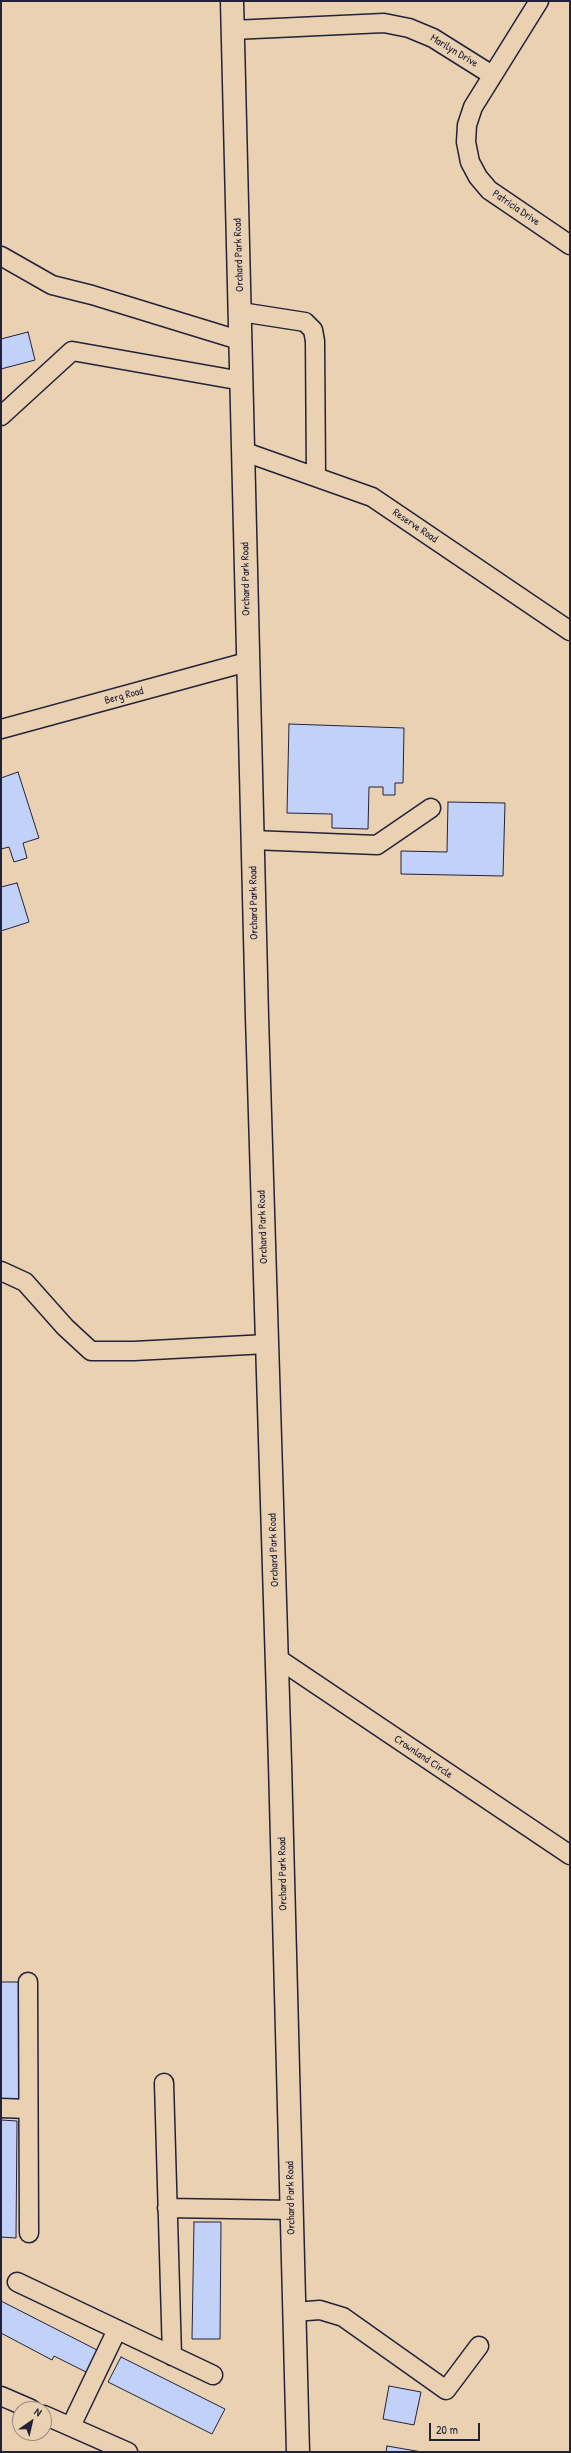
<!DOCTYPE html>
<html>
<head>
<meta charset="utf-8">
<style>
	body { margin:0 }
	#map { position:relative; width:571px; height:2453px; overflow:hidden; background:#ead1b2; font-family:"Patrick Hand",sans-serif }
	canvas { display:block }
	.frame { position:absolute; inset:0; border:2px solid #22223b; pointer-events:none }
	.north { position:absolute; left:12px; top:2401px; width:40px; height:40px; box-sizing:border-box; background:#ead1b2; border:1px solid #9a8b82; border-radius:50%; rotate:34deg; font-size:11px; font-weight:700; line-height:16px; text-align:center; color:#22223b }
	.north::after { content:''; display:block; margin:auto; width:14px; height:18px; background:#22223b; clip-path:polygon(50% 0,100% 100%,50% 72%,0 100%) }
	.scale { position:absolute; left:429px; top:2423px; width:51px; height:18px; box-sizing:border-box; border:2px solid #22223b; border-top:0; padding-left:5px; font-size:12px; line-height:14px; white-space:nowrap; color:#22223b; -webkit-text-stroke:3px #ead1b2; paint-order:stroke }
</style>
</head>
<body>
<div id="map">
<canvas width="571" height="2453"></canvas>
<div class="frame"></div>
<div class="north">N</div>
<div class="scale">20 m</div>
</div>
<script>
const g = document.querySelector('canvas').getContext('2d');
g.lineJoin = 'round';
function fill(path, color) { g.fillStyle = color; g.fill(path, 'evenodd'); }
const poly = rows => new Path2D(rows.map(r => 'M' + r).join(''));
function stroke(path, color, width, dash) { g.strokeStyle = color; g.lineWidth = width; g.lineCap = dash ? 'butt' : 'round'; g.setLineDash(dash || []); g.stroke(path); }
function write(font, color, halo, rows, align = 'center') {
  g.font = font + ' "Patrick Hand",sans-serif'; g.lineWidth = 3; g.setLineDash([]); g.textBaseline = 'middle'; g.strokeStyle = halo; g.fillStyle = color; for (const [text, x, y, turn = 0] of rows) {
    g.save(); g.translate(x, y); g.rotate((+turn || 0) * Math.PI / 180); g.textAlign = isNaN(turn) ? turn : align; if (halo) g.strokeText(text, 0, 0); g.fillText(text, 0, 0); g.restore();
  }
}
const building = poly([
	[28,332,35,360,1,369,1,339,28,332],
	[289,724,404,728,403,783,395,783,395,795,383,795,383,787,369,787,368,829,332,828,332,814,287,813,289,724],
	[18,772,39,838,23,843,27,858,14,862,9,847,1,849,1,778,18,772],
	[448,802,505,803,503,876,401,874,401,851,447,852,448,802],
	[17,883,29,922,1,931,1,887,17,883],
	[1,1982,21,1982,20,2100,1,2099,1,1982],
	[1,2120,17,2121,16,2238,1,2237,1,2120],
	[194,2222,221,2222,220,2339,192,2339,194,2222],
	[1,2301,99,2351,88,2373,54,2356,52,2360,1,2333,1,2301],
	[121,2357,225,2409,212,2434,108,2382,121,2357],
	[389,2386,421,2392,414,2425,383,2419,389,2386],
	[387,2446,422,2452,386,2452,387,2446]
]);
fill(building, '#c2d1f7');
stroke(building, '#22223b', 1);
const minor = poly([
	[539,1,473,107,467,125,466,142,470,162,478,177,489,190,570,245],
	[233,30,384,23,409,28,433,38,492,75],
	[1,256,52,285,92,295,242,341],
	[241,312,305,322,313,330,315,341,316,477],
	[1,416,72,351,242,381],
	[245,452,372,497,570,631],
	[1,729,247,662],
	[252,840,377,845,431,808],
	[1,1271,25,1282,65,1327,91,1351,134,1351,267,1344],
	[277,1658,570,1855],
	[28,1982,29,2233],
	[164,2083,172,2356],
	[1,2108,28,2109],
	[167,2208,292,2210],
	[17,2282,213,2375],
	[294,2312,320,2310,343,2317,446,2390,479,2346],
	[1,2396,31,2409],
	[44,2415,128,2452],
	[71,2426,117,2330]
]);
const major = poly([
	[232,1,257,1017,280,1763,298,2452]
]);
stroke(minor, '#22223b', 21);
stroke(major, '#22223b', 25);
stroke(minor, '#ead1b2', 18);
stroke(major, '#ead1b2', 22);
write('11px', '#22223b', '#ead1b2', [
	["Marilyn Drive",454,51,31],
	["Patricia Drive",516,208,34],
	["Orchard Park Road",239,255,-92],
	["Reserve Road",415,526,34],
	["Orchard Park Road",246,579,-91],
	["Berg Road",124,696,-15],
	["Orchard Park Road",254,903,-91],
	["Orchard Park Road",263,1227,-92],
	["Orchard Park Road",274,1550,-92],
	["Crownland Circle",423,1757,34],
	["Orchard Park Road",283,1874,-91],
	["Orchard Park Road",291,2198,-91]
]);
</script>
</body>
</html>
